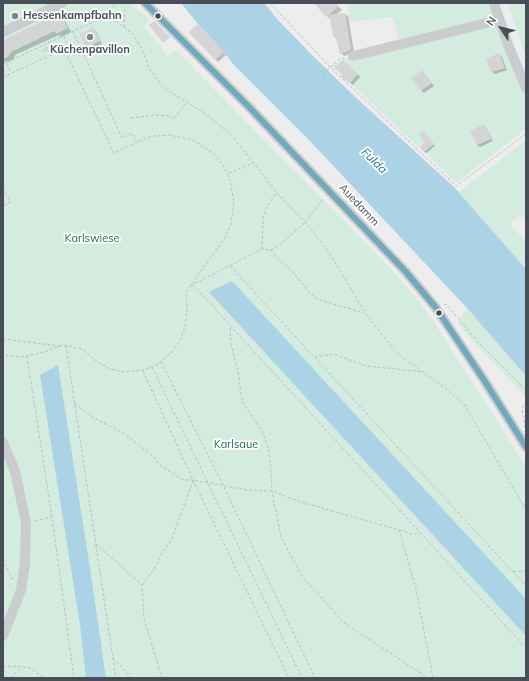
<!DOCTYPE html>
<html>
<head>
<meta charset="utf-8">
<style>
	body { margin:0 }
	#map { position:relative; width:529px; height:681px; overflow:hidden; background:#eeeded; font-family:Mulish,sans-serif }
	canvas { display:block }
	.frame { position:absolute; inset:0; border:4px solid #474e58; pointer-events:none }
	.north { position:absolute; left:481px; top:8px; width:40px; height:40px; -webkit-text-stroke:3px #fff; paint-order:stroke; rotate:305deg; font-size:11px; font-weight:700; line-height:16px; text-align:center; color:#474e58 }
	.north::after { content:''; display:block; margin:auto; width:14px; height:18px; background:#474e58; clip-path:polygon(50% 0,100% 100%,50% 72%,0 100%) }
</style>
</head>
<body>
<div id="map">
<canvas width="529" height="681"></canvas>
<div class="frame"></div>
<div class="north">N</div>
</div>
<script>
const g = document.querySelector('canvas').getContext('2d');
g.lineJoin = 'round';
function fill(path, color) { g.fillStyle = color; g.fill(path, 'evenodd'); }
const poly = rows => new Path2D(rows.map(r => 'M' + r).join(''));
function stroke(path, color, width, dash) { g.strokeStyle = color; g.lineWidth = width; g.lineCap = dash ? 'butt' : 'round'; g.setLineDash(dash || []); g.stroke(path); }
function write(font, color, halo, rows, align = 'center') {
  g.font = font + ' Mulish,sans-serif'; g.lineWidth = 3.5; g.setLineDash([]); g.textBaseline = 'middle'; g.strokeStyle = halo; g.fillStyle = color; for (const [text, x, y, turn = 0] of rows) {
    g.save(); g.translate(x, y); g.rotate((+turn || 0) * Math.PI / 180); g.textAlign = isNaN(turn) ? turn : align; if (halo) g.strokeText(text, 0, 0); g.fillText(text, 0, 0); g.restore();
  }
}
fill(poly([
	[3,3,129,3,150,19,144,26,168,56,176,50,388,266,413,294,432,319,526,466,526,678,3,678],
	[348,3,491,3,498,26,526,95,526,129,456,183,420,147,419,148,332,66,340,60,455,34,399,42,393,17,349,22],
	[508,3,526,3,526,58],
	[526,140,526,219,519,216,510,224,526,242,526,269,459,192],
	[467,308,526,376,526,397,476,345,457,322]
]), '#d4ebdf');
fill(poly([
	[181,3,264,3,278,20,312,55,353,95,455,188,526,269,526,376,467,308,309,140,233,64,224,52,198,24],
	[232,281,526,599,526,636,209,292],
	[58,365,90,568,106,678,86,678,80,625,40,375]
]), '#acd2e5');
fill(poly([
	[315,3,335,3,342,10,336,15,345,14,348,16,354,52,344,56,341,53,336,38,333,35,331,20],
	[59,13,63,17,71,32,61,37,59,35,15,55,13,60,6,62,3,61,3,40,5,40,50,19],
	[198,26,226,55,218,62,190,33],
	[93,28,96,31,102,44,90,50,87,48,81,34],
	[499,54,502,57,507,70,495,74,492,72],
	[343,61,360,77,353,85,342,77],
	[425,74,434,86,424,93,421,90],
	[483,126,486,128,493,141,480,147,477,145],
	[426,134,435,146,426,153,424,152,427,143]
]), '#0003');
fill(poly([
	[314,3,336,3,339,6,326,17],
	[59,12,68,28,56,34,55,31,11,52,9,56,3,59,3,40,49,18,48,17],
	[345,13,351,50,340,54,335,35,333,35,329,15],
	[154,21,170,37,163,43,149,25],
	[198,24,224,52,215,60,189,32],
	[94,27,100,41,86,48,79,34],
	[499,53,505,68,491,72,486,59],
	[343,60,358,74,350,83,344,77,341,77,342,74,335,68],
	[422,70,432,83,421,91,411,78],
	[484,124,491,139,477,145,470,131],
	[424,131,434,144,424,152,420,147,425,143,419,135]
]), '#d5d5d7');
stroke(poly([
	[270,3,329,66,456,186,526,134],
	[108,15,133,34,142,49,149,68,164,88,207,115,228,132,242,148,276,192,305,222,328,251,366,314,393,348,402,357,445,388,464,404,526,510],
	[124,27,125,6],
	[73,31,122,138,132,133,137,143],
	[64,36,68,46,77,42],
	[45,48,48,48,46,51],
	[44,49,42,51,45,51],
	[7,63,11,72],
	[3,64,108,15,116,3],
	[319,70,327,77],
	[323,74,339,59,344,58],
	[3,77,64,49,114,153,146,138,154,136,170,135,193,140,213,153,223,165,230,179,234,202,231,224,225,238,186,292,187,312,185,327,180,340,172,352,158,364,143,370,124,372,110,369,96,361,83,349,63,345,44,352,21,357,3,355],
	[131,118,155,115,169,116,174,119,186,103],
	[114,133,115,133],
	[229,173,253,163],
	[3,188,10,202,3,206],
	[262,249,263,219,266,208,276,193],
	[271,250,278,259,292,271,309,292,317,299,364,313],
	[230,266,526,586],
	[193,285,526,648],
	[190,286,262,249,271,250,281,244,305,222,324,198],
	[444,305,446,304,477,341,526,390],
	[230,328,231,344,238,371,242,401,263,433,269,452,271,471,272,491,276,512,281,536,291,556,303,577,343,622,428,678],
	[3,339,60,346],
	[66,346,116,678],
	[27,356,52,517,74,678],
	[315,357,333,354,367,366,424,372],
	[161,362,224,487,315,678],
	[152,367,302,678],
	[143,371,193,480,289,678],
	[75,404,94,418,123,433,153,456,160,465,183,480,193,480,247,490,272,491,301,502,399,530,416,589,433,678],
	[523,427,525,425,522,408,526,402],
	[35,521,51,517],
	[400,530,411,534,420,534],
	[96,544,142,585,144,619,162,678],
	[3,559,13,581],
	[513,572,526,571],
	[142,585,155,568,162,553,171,541,193,481],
	[113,658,132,678],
	[3,667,16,666,30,668,44,678],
	[11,678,21,667]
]), '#b8c1bf', 1, [3, 2]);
stroke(poly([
	[145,3,250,108,406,272,436,308,484,380,526,447],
	[494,3,507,42,526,88],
	[3,32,62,3],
	[353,56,499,20],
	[3,443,15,471,26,523,25,563,21,590,3,636]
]), '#caccce', 10);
stroke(poly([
	[145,3,250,108,406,272,436,308,484,380,526,447]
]), '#72a9bb', 6);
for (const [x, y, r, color] of [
	[15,16,4,"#81868c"],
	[158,16,3.5,"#474e58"],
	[90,37,4,"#81868c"],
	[439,313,3.5,"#474e58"]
]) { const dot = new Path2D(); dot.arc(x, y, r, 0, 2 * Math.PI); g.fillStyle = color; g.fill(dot); stroke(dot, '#fff', 1.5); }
write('bold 11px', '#474e58', '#fff', [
	["Hessenkampfbahn",23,16],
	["Küchenpavillon",90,50,"center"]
], 'left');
write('11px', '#474e58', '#fff', [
	["Auedamm",359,205,47]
]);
write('11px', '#207151', '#fff', [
	["Karlswiese",92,239],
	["Karlsaue",236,445]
]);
write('italic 12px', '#1a6f97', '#fff', [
	["Fulda",374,161,45]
]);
</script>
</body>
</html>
